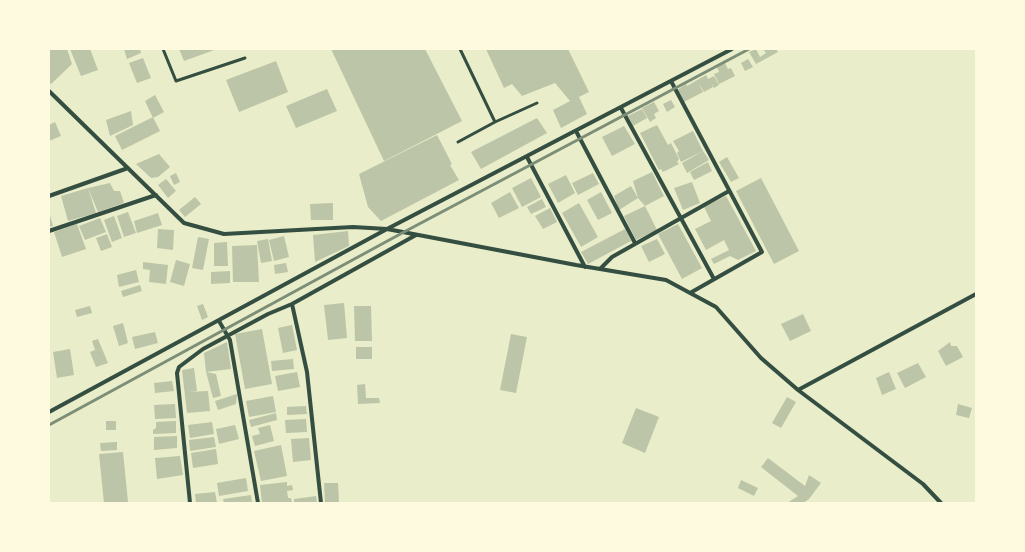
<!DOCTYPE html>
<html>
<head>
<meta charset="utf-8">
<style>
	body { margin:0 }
	#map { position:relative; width:1025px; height:552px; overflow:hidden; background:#e9edc9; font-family:Montserrat,sans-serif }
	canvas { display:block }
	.frame { position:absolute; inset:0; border:50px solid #fefae0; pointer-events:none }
</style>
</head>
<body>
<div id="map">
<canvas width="1025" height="552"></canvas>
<div class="frame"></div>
</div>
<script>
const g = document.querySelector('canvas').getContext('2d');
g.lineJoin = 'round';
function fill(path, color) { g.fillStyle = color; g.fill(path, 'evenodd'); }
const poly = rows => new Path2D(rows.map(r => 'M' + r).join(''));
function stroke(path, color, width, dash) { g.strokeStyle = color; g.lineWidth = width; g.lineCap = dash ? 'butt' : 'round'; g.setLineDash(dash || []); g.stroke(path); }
fill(poly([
	[49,49,67,49,72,64,51,84,49,82],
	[70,49,90,49,98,70,81,76],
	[124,49,140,49,141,53,127,59],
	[179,49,217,49,184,61],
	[331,49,425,49,462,121,384,161],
	[486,49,568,49,589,92,579,97,587,114,561,128,553,110,570,101,555,83,522,96,512,84,504,88],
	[756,49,760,57,766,53,763,49,776,49,778,52,756,64,749,52],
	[143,58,151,78,137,83,129,63],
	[748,59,753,67,745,71,741,63],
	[276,61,288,92,239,112,226,80],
	[725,63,728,69,731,68,735,76,719,84,714,74,719,72,717,67],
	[706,75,708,79,714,76,719,85,714,88,711,82,713,87,704,92,698,82,703,92,684,102,677,90,686,84,687,86],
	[327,89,337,111,296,128,286,106],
	[155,95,164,112,153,118,145,101],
	[671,100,675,107,667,112,663,104],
	[654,102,659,111,654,114,656,118,650,122,642,108],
	[642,109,647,118,633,126,628,116],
	[131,111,133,125,110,136,106,120],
	[153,117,160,131,122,150,115,136],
	[537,118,547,133,481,169,471,152],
	[55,122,61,136,49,141,49,125],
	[657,125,668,145,671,143,679,159,677,162,679,164,663,172,661,169,659,170,640,133],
	[624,126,635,144,612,156,602,137],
	[693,131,703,151,681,162,677,153,679,151,673,141],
	[437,135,452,164,450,165,459,180,381,221,368,207,359,174],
	[703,151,709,160,687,173,682,163],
	[159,154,170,167,158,177,151,178,136,164],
	[727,157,739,178,731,182,719,162],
	[708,162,712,171,694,180,690,172],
	[652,172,664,196,645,206,638,198,619,210,614,196,631,186,638,198,633,181],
	[176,173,180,182,174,185,170,176],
	[593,173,599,184,578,195,572,183],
	[566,175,575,193,558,203,548,184],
	[531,178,541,197,522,207,512,188],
	[761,178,799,251,774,264,736,191],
	[166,179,176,191,168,198,158,185],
	[692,182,700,203,683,210,674,188],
	[110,183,114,191,120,191,124,203,98,212,88,188],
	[88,188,96,213,68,221,61,196],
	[510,192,519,208,499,218,491,203],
	[601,192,612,213,598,220,587,200],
	[726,196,756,251,738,260,730,256,714,264,711,259,729,250,724,240,706,250,695,229,711,221,704,207],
	[195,197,201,204,185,217,179,210],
	[542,199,546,207,531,214,527,207],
	[333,203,333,220,311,220,310,204],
	[579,203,598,237,581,247,562,213],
	[645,206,657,230,636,240,624,216],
	[550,208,557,222,543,229,535,216],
	[49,212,53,226,49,227],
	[128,212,136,233,124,237,117,216],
	[158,213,162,225,137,233,134,221],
	[114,216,122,238,112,242,104,220],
	[100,218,106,232,85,240,79,226],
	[77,224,86,249,62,257,54,232],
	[678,224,702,268,682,279,658,234],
	[158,229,174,230,173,250,157,248],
	[625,229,631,241,588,264,581,252],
	[348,231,349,246,315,262,313,235],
	[107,234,112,247,101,251,96,238],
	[284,236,289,257,274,261,269,240],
	[198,237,209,239,203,270,192,268],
	[268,239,272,261,261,263,257,241],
	[657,239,665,254,649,262,641,246],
	[227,242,228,266,214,266,214,243],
	[257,245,259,282,233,282,232,246],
	[176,260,190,264,184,286,170,282],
	[143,262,168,265,166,284,149,282,150,270,143,269],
	[286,263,288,272,275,274,274,265],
	[136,270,139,282,119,287,117,275],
	[230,271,230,283,211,284,211,272],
	[140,285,142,291,123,297,121,291],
	[344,303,347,338,328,340,324,305],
	[203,304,208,317,202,320,197,306],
	[90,306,92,313,77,317,75,310],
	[354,306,371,306,372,341,355,341],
	[803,314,811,331,790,341,781,324],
	[123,323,128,343,119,346,113,326],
	[292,325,297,350,283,353,278,328],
	[262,329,272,384,245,389,235,334],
	[155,332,158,343,135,349,132,337],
	[511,334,527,337,516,393,500,390],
	[98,339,108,363,96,367,90,352,95,350,92,341],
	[227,342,231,369,206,372,204,353],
	[950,342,951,346,957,346,963,357,946,366,938,351],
	[356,347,372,347,372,359,356,359],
	[70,349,74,375,57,378,53,352],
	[293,359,294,369,272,371,271,361],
	[918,363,926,377,905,388,897,373],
	[194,368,197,391,189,392,208,391,210,411,187,413,182,370],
	[206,372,216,374,221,396,213,398],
	[297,372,300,387,278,391,275,376],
	[889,372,896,389,882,395,876,378],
	[172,381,174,391,155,393,154,383],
	[365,384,366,398,379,398,380,403,358,404,357,385],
	[237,394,236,404,218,410,215,401],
	[273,396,276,412,249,417,246,401],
	[787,397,796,402,781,428,772,423],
	[175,404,176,418,155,419,154,405],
	[958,404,972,408,969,418,956,415],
	[306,406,307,414,287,415,287,407],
	[636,408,659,417,645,453,622,443],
	[276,413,277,420,251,427,249,420],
	[306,419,307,432,286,433,285,420],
	[106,421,116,421,116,430,106,430],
	[176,421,176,433,153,434,153,430,156,428,156,422],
	[212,422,214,434,190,438,188,425],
	[235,425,239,439,219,444,216,429],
	[270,425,274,441,255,446,252,436,260,434,258,428],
	[177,436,177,448,154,450,154,437],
	[214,437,216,447,190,451,189,440],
	[309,438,311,460,293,462,291,439],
	[117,442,117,450,101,451,100,443],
	[281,445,287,476,261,481,254,451],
	[216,449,218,464,193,468,191,453],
	[123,452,128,502,104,503,99,454],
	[180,456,183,475,157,479,155,458],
	[768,458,805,486,809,475,821,483,809,499,803,503,787,503,798,496,761,467],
	[246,478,248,491,219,496,217,483],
	[741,480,758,488,754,496,738,488],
	[287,482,287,486,292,485,293,490,287,491,288,498,291,498,292,503,262,503,260,485],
	[324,483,338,483,339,503,325,503],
	[215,492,217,503,196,503,195,494],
	[251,495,252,503,224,503,223,499],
	[316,496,317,503,294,503,294,499]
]), '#bcc5a7');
stroke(poly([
	[163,49,176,81,245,58],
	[460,49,495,122],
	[458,142,495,122,537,103]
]), '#344e41', 3);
stroke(poly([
	[671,81,762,252,690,293],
	[49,91,184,223,224,234,353,227,387,229,576,265,666,280,716,307,761,358,798,390,923,484,941,503],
	[621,108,714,279],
	[576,131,635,243],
	[527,157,585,267],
	[49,196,128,168],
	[49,231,156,195],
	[600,269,612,257,729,191],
	[292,304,416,235],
	[219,321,230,340,258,503],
	[798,390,976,294],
	[49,412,387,229,732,49],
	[190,503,177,373,179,367,203,349,268,314,292,304,307,372,321,503]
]), '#344e41', 4);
stroke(poly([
	[49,425,404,232,749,49]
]), '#7c8e77', 3);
</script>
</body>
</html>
